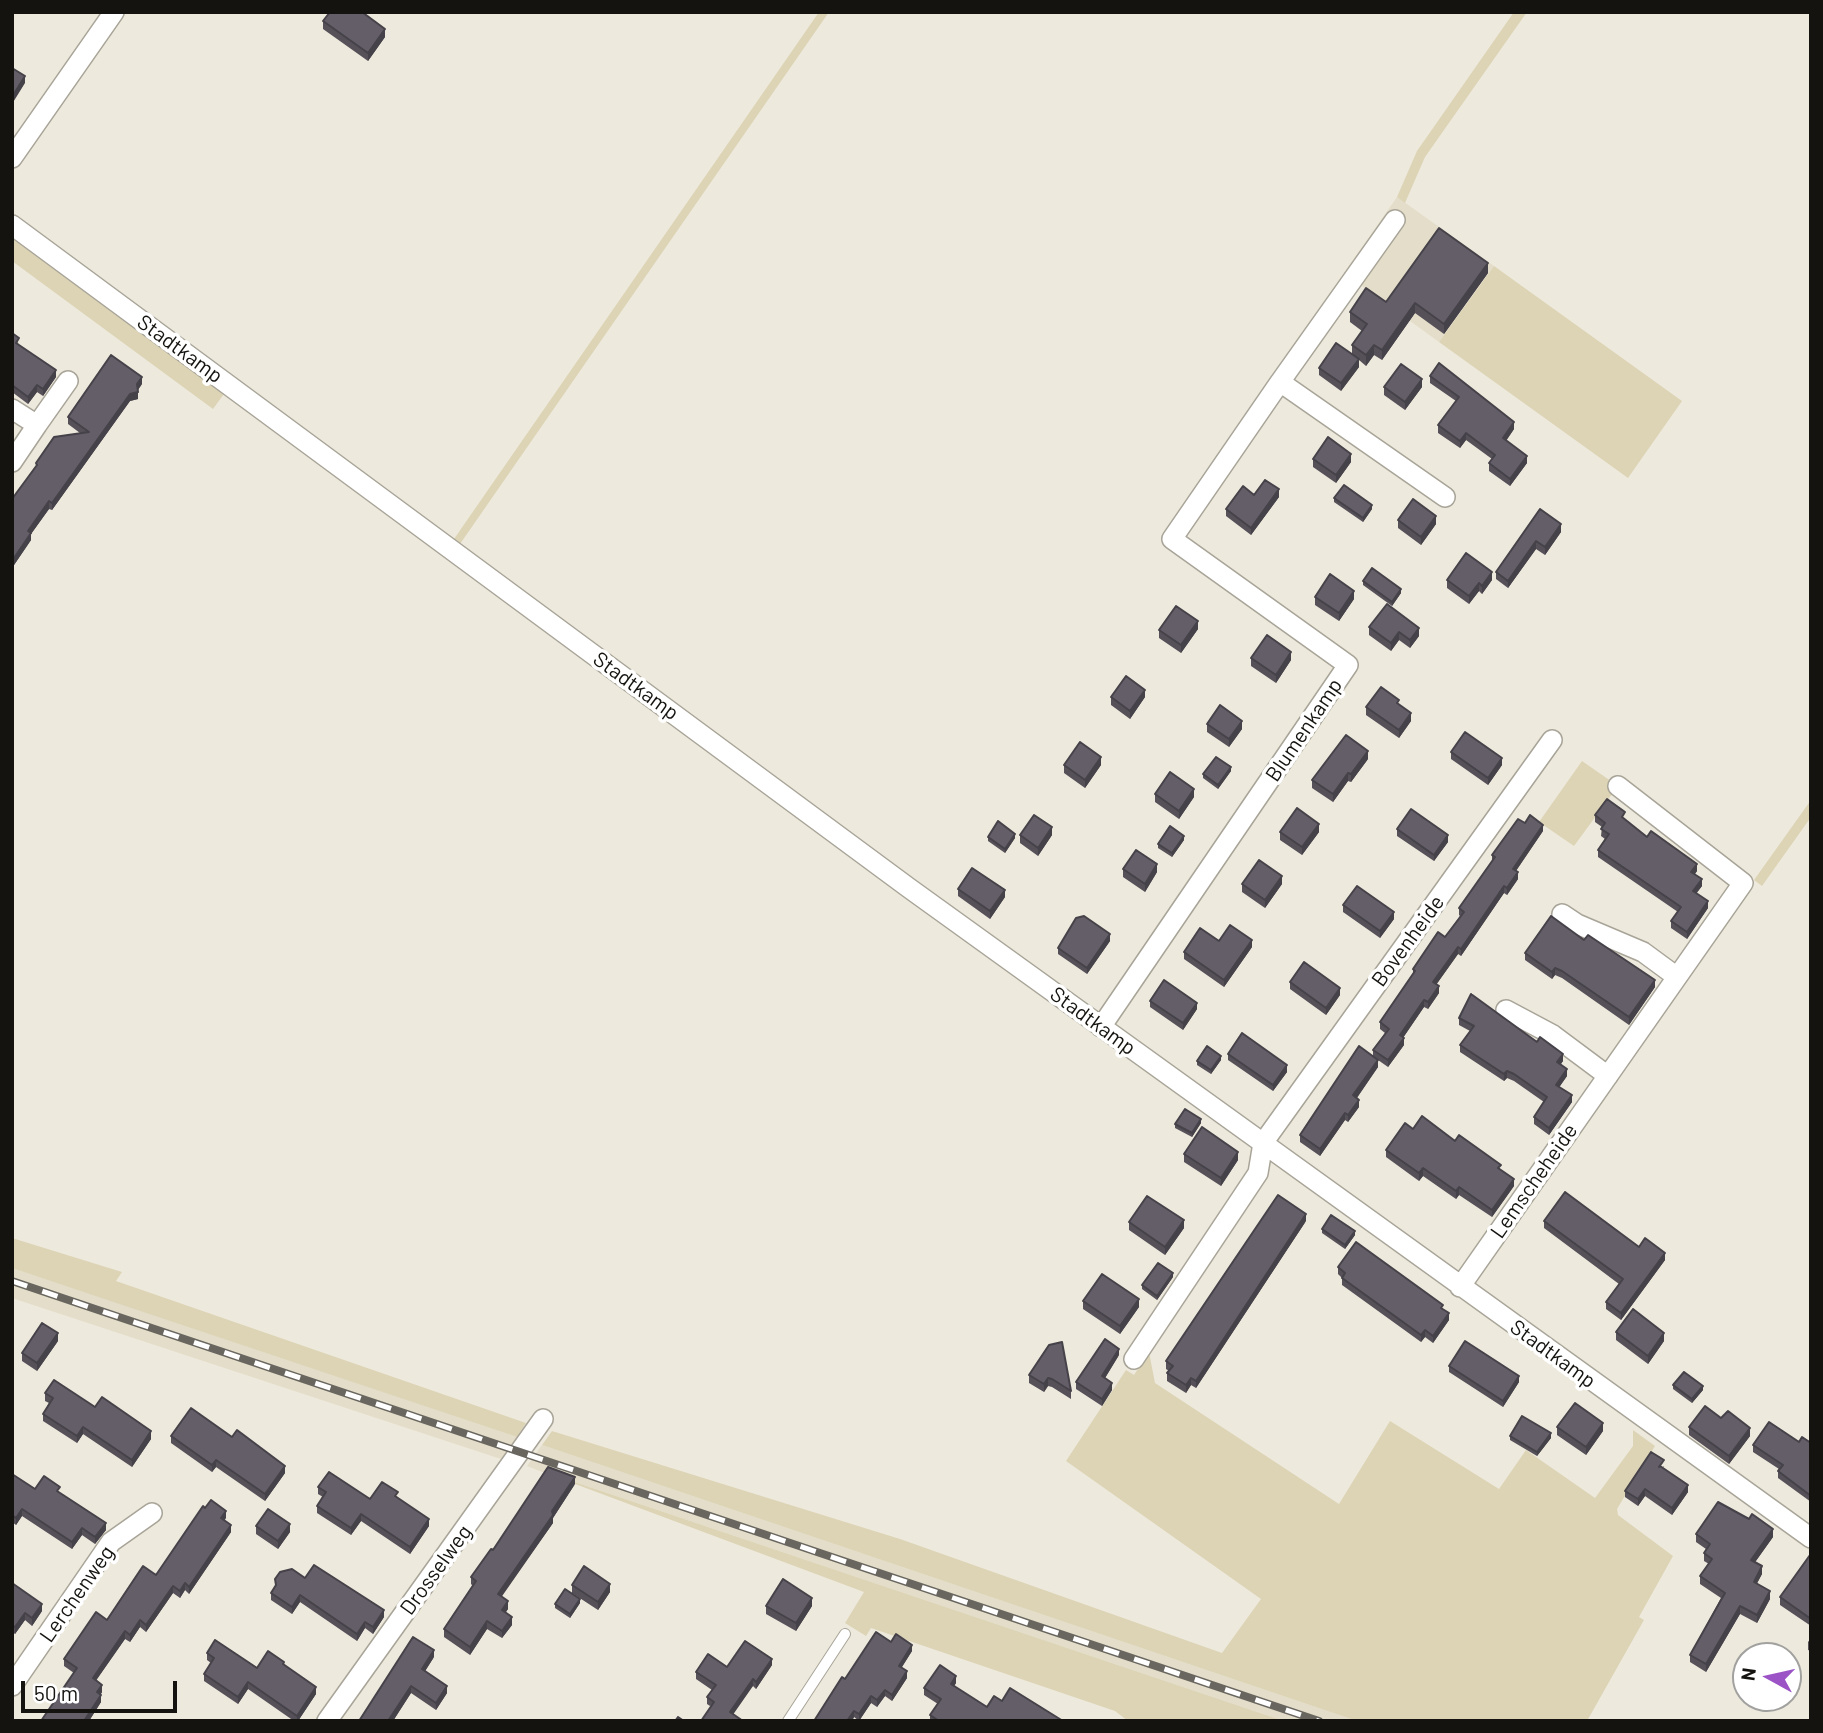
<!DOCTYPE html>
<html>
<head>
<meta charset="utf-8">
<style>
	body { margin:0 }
	#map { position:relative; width:1823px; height:1733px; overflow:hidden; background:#ede9dc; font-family:Barlow,sans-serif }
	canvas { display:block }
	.frame { position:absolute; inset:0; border:14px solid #14130f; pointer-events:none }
	.north { position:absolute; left:1732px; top:1642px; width:70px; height:70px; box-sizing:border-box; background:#fff; border:2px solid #a1a19f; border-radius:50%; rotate:278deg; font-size:19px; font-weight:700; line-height:28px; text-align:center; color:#14130f }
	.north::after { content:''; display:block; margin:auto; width:24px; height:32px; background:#9b53c6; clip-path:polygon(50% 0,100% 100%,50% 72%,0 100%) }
	.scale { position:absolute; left:21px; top:1681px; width:156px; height:32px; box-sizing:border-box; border:4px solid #14130f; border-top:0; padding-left:9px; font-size:21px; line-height:24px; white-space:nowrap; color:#14130f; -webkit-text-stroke:5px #fff; paint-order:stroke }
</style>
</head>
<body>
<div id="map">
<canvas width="1823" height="1733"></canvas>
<div class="frame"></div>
<div class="north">N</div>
<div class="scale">50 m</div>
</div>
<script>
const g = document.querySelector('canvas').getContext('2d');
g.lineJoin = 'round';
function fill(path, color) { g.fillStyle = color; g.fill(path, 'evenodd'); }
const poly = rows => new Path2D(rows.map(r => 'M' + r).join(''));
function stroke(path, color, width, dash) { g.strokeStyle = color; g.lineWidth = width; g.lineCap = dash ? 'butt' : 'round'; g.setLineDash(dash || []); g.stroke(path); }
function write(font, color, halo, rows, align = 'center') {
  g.font = font + ' Barlow,sans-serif'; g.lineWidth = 7; g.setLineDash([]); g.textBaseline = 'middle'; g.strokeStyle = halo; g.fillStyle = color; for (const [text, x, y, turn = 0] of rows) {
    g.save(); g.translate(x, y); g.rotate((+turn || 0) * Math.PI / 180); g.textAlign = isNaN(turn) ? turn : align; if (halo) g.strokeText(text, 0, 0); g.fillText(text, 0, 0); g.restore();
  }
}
fill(poly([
	[1397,197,1494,266,1439,342,1344,273],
	[12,1268,107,1299,517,1437,501,1459,12,1298],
	[542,1445,1357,1721,1284,1721,527,1466]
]), '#e3ddc9');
fill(poly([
	[819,12,829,12,460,544,454,539],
	[1514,12,1527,12,1425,157,1405,203,1397,197,1417,151],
	[12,238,224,394,213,409,12,261],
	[1494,266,1682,401,1628,478,1439,342],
	[1582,761,1618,786,1574,846,1539,822],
	[1811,800,1811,817,1762,886,1754,880],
	[12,1238,122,1272,116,1281,526,1423,517,1437,12,1268],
	[1149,1352,1155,1383,1339,1504,1390,1421,1499,1489,1526,1450,1595,1498,1633,1446,1633,1430,1655,1446,1617,1509,1618,1515,1673,1556,1639,1617,1644,1620,1587,1721,1357,1721,542,1445,552,1431,900,1539,1222,1653,1261,1599,1066,1461,1126,1370,1134,1375],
	[527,1466,1284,1721,1128,1721,1115,1711,871,1628,866,1636,845,1623,864,1592]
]), '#ddd4b6');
const lane = poly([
	[788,1721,845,1634]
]);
const street = poly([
	[12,158,114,12],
	[12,225,909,888,1811,1538],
	[1280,382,1395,220],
	[12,409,37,425,12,462],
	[37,425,68,381],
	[1562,914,1577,924,1643,952,1677,977],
	[1506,1010,1553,1035,1608,1076],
	[1101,1027,1348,665,1172,539,1280,382,1445,497],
	[1460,1287,1743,883,1618,786],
	[1134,1359,1258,1173,1263,1143,1552,740],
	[12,1686,111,1542,152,1513],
	[327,1721,543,1419]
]);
stroke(lane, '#a8a498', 12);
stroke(street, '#a8a498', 22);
stroke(lane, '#fff', 10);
stroke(street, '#fff', 19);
const rail = poly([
	[12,1281,1319,1721]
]);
stroke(rail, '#69665f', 8);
stroke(rail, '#fff', 5, [16]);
fill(poly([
	[323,21,385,37,368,61,323,29],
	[1488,273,1444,334,1415,313,1382,360,1374,355,1366,366,1359,360,1359,367,1341,391,1319,375,1319,368,1352,354,1352,345,1362,331,1350,322,1350,312],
	[12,330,13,334,19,345,56,377,43,396,37,392,28,404,12,392],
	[1430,376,1514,429,1506,441,1527,463,1510,486,1489,471,1489,463,1492,459,1466,440,1460,448,1438,433,1438,425,1456,401,1430,383],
	[142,384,138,390,138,399,130,401,52,510,49,509,31,534,31,540,12,568,12,499,80,433,68,424,68,417],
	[1384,387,1422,387,1405,410,1384,395],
	[1313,459,1351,462,1336,483,1313,467],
	[1254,495,1279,497,1251,535,1226,516,1226,509],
	[1334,498,1372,509,1363,522,1334,502],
	[1540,509,1561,532,1545,555,1536,549,1508,588,1496,579,1496,572],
	[1398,520,1436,524,1421,545,1398,528],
	[1447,580,1492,580,1482,594,1479,591,1469,604,1447,588],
	[1363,581,1401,593,1392,606,1363,585],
	[1315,597,1354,599,1339,621,1315,605],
	[1369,627,1419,636,1410,648,1399,640,1391,651,1369,635],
	[1198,629,1181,653,1159,638,1159,630],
	[1251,658,1291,660,1276,683,1251,666],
	[1111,697,1145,697,1130,719,1111,705],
	[1399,705,1411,721,1399,738,1366,715,1366,707],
	[1207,724,1242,729,1229,747,1207,732],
	[1451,752,1502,765,1488,785,1451,759],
	[1368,759,1351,782,1348,781,1333,802,1312,788,1312,780],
	[1064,765,1101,765,1085,788,1064,773],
	[1231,771,1218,789,1203,778,1203,774],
	[1155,794,1194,797,1179,819,1155,802],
	[1595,815,1625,819,1625,820,1647,837,1697,871,1695,874,1702,886,1696,893,1708,908,1687,939,1671,928,1671,921,1678,912,1598,857,1598,850,1605,839,1601,836,1602,827,1595,822],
	[1525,823,1543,831,1516,871,1518,879,1507,895,1504,893,1461,956,1458,954,1436,985,1439,993,1428,1009,1424,1007,1403,1038,1404,1045,1388,1067,1378,1060,1378,1067,1357,1098,1359,1107,1348,1122,1345,1120,1320,1156,1300,1142,1300,1135,1373,1056,1373,1050,1385,1033,1380,1029,1380,1022,1413,974,1413,969,1445,937,1460,916,1459,915,1459,908,1492,861,1492,855],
	[1397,829,1448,842,1434,861,1397,836],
	[1280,832,1319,832,1302,855,1280,840],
	[1020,835,1052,835,1038,856,1020,843],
	[988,837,1015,838,1005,853,988,841],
	[1184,840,1172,857,1158,848,1158,844],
	[1123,869,1157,872,1145,892,1123,877],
	[1242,884,1282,884,1265,908,1242,892],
	[958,889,1005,897,990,919,958,896],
	[1343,905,1394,919,1380,938,1343,912],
	[1584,940,1655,987,1629,1025,1562,978,1555,975,1552,979,1525,960,1525,953],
	[1110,941,1087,974,1058,954,1058,948],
	[1219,941,1252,947,1224,987,1184,959,1184,952],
	[1290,982,1340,995,1326,1015,1290,989],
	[1150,1001,1197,1009,1183,1030,1150,1007],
	[1459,1018,1563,1061,1561,1064,1567,1076,1559,1087,1572,1102,1549,1135,1534,1124,1534,1117,1544,1102,1514,1081,1507,1078,1504,1081,1460,1052,1460,1045,1470,1031,1459,1025],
	[1228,1054,1287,1072,1273,1091,1228,1060],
	[1221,1060,1211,1074,1197,1065,1197,1061],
	[1201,1123,1192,1137,1175,1128,1175,1124],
	[1413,1129,1455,1141,1501,1170,1514,1186,1492,1217,1459,1195,1456,1199,1423,1176,1419,1181,1386,1157,1386,1150],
	[1184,1154,1238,1160,1221,1186,1184,1162],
	[1306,1221,1196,1388,1191,1385,1186,1393,1167,1381,1167,1373,1169,1371,1166,1369,1166,1361],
	[1544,1221,1639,1247,1665,1260,1621,1320,1606,1309,1606,1302,1619,1284,1544,1228],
	[1129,1222,1184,1228,1165,1255,1129,1230],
	[1322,1229,1355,1235,1345,1249,1322,1233],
	[1338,1267,1443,1309,1449,1320,1433,1343,1425,1337,1421,1342,1342,1285,1342,1278,1338,1274],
	[1173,1277,1157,1300,1142,1289,1142,1285],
	[1083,1301,1139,1307,1120,1334,1083,1309],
	[1616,1332,1664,1341,1648,1364,1616,1340],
	[58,1341,37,1371,22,1361,22,1353],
	[1049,1345,1071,1391,1071,1399,1052,1387,1048,1386,1044,1392,1029,1383,1029,1375],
	[1119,1355,1105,1378,1112,1390,1102,1406,1076,1389,1076,1382],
	[1449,1366,1519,1382,1503,1407,1449,1372],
	[1673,1385,1703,1390,1692,1403,1673,1389],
	[45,1393,95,1407,151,1439,132,1467,83,1434,77,1443,43,1421,43,1414,49,1403,45,1401],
	[1721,1418,1750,1436,1729,1464,1689,1435,1689,1427],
	[1557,1427,1603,1431,1586,1455,1557,1435],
	[171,1436,285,1473,265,1501,216,1467,212,1472,171,1443],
	[1510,1436,1551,1438,1537,1456,1510,1440],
	[1799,1442,1811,1443,1811,1502,1778,1478,1778,1471,1779,1469,1753,1452,1753,1445],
	[1664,1466,1663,1468,1688,1492,1672,1515,1645,1496,1638,1506,1625,1497,1625,1491],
	[12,1474,35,1489,60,1493,106,1530,95,1544,82,1535,72,1549,22,1516,16,1525,12,1522],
	[575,1484,553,1518,553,1523,501,1596,508,1609,505,1613,512,1625,502,1638,487,1629,470,1655,444,1637,444,1629,473,1586,471,1584,471,1577,493,1550],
	[318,1487,370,1499,398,1498,429,1526,410,1554,361,1521,351,1535,317,1513,317,1506,323,1497,318,1494],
	[226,1518,224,1521,231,1532,189,1594,185,1590,180,1598,173,1593,146,1632,140,1627,130,1642,125,1639,96,1680,102,1692,101,1694,101,1702,89,1721,41,1721,74,1673,64,1666,64,1659,156,1575],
	[256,1526,290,1532,278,1549,256,1534],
	[1696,1534,1773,1537,1755,1562,1762,1574,1757,1583,1770,1599,1757,1623,1740,1614,1706,1672,1690,1662,1690,1655,1721,1598,1700,1584,1700,1576,1709,1564,1704,1561,1704,1553,1706,1549,1696,1542],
	[1811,1556,1811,1626,1780,1605,1780,1597],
	[305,1578,384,1617,373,1634,365,1628,357,1641,300,1602,292,1614,271,1600,271,1593,276,1586,275,1579],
	[12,1583,42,1611,32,1626,25,1620,15,1634,12,1632],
	[572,1585,610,1592,598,1610,572,1593],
	[580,1603,570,1618,555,1608,555,1604],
	[766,1606,812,1606,796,1631,766,1614],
	[1811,1638,1811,1651,1808,1650,1808,1642],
	[891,1642,912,1651,901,1668,907,1678,892,1701,885,1696,877,1707,871,1703,859,1721,854,1717,852,1721,814,1721,845,1679],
	[207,1653,257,1668,284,1665,316,1694,298,1721,294,1721,248,1689,238,1704,204,1681,204,1674,211,1663,207,1660],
	[434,1657,425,1671,447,1693,436,1710,411,1693,393,1721,359,1721],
	[772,1665,756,1689,753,1686,710,1706,707,1704,707,1697,712,1690,696,1679,696,1672,727,1667],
	[956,1683,954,1686,987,1707,1002,1701,1063,1721,930,1721,930,1715,938,1704,924,1695,924,1688]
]), '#565159');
fill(poly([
	[385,29,385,37,368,61,368,53],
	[25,76,25,83,12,104,12,97],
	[1488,263,1488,273,1444,334,1444,324],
	[1415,303,1415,313,1382,360,1382,350],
	[1374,345,1374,355,1366,366,1366,355],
	[1359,359,1359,367,1341,391,1341,383],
	[56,370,56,377,43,396,43,389],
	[142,377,142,384,137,391,137,384],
	[1422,379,1422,387,1405,410,1405,402],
	[37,385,37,392,28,404,28,397],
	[138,392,138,399,130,401,52,510,52,503,130,394],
	[1514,422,1514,429,1503,445,1503,438],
	[1466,433,1466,440,1460,448,1460,441],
	[1351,454,1351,462,1336,483,1336,475],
	[1527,456,1527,463,1510,486,1510,479],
	[1279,489,1279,497,1251,535,1251,528],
	[49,501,49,509,31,534,31,540,12,568,12,561,28,531],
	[1372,505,1372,509,1363,522,1363,518],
	[1436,516,1436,524,1421,545,1421,537],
	[1561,524,1561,532,1545,555,1545,547],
	[1536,541,1536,549,1508,588,1508,581],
	[1492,572,1492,580,1482,594,1482,586],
	[1479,583,1479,591,1469,604,1469,596],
	[1401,589,1401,593,1392,606,1392,602],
	[1354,591,1354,599,1339,621,1339,613],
	[1198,621,1198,629,1181,653,1181,645],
	[1419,628,1419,636,1410,648,1410,640],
	[1399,632,1399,640,1391,651,1391,643],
	[1291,652,1291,660,1276,683,1276,675],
	[1145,690,1145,697,1130,719,1130,711],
	[1411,713,1411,721,1399,738,1399,730],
	[1242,721,1242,729,1229,747,1229,739],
	[1368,751,1368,759,1351,782,1351,774],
	[1101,757,1101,765,1085,788,1085,780],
	[1502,758,1502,765,1488,785,1488,778],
	[1231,767,1231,771,1218,789,1218,785],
	[1348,773,1348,781,1333,802,1333,794],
	[1194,789,1194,797,1179,819,1179,811],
	[1319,824,1319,832,1302,855,1302,847],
	[1543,825,1543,831,1513,875,1513,869],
	[1052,827,1052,835,1038,856,1038,848],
	[1015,834,1015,838,1005,853,1005,849],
	[1448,835,1448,842,1434,861,1434,855],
	[1184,836,1184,840,1172,857,1172,853],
	[1157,864,1157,872,1145,892,1145,884],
	[1697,864,1697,871,1691,879,1691,872],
	[1518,872,1518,879,1507,895,1507,888],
	[1282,876,1282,884,1265,908,1265,900],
	[1702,879,1702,886,1693,898,1693,891],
	[1504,886,1504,893,1461,956,1461,949],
	[1005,890,1005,897,990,919,990,911],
	[1708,901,1708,908,1687,939,1687,932],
	[1394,912,1394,919,1380,938,1380,931],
	[1110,934,1110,941,1087,974,1087,968],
	[1252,940,1252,947,1224,987,1224,980],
	[1458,947,1458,954,1433,989,1433,982],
	[1555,968,1555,975,1552,979,1552,972],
	[1655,980,1655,987,1629,1025,1629,1017],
	[1439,986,1439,993,1428,1009,1428,1002],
	[1340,988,1340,995,1326,1015,1326,1008],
	[1424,1000,1424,1007,1400,1042,1400,1035],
	[1197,1003,1197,1009,1183,1030,1183,1023],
	[1404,1038,1404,1045,1388,1067,1388,1060],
	[1563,1054,1563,1061,1557,1069,1557,1062],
	[1221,1056,1221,1060,1211,1074,1211,1070],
	[1378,1060,1378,1067,1353,1103,1353,1095],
	[1287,1065,1287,1072,1273,1091,1273,1085],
	[1567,1069,1567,1076,1556,1092,1556,1085],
	[1507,1071,1507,1078,1504,1081,1504,1074],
	[1572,1095,1572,1102,1549,1135,1549,1128],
	[1359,1100,1359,1107,1348,1122,1348,1115],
	[1345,1113,1345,1120,1320,1156,1320,1149],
	[1201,1119,1201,1123,1192,1137,1192,1133],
	[1238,1152,1238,1160,1221,1186,1221,1178],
	[1423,1168,1423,1176,1419,1181,1419,1173],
	[1514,1179,1514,1186,1492,1217,1492,1210],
	[1459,1187,1459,1195,1456,1199,1456,1191],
	[1306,1214,1306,1221,1196,1388,1196,1381],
	[1184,1220,1184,1228,1165,1255,1165,1247],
	[1355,1231,1355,1235,1345,1249,1345,1245],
	[1665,1253,1665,1260,1621,1320,1621,1313],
	[1173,1273,1173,1277,1157,1300,1157,1296],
	[1139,1299,1139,1307,1120,1334,1120,1326],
	[1449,1313,1449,1320,1433,1343,1433,1336],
	[1425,1330,1425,1337,1421,1342,1421,1335],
	[58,1333,58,1341,37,1371,37,1363],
	[1664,1333,1664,1341,1648,1364,1648,1356],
	[1119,1349,1119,1355,1102,1383,1102,1376],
	[1519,1376,1519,1382,1503,1407,1503,1401],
	[1048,1378,1048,1386,1044,1392,1044,1384],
	[1191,1378,1191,1385,1186,1393,1186,1385],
	[1112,1383,1112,1390,1102,1406,1102,1399],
	[1703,1386,1703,1390,1692,1403,1692,1399],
	[1603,1423,1603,1431,1586,1455,1586,1447],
	[83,1427,83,1434,77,1443,77,1436],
	[1750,1428,1750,1436,1729,1464,1729,1456],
	[151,1431,151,1439,132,1467,132,1460],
	[1551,1433,1551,1438,1537,1456,1537,1452],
	[216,1460,216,1467,212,1472,212,1465],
	[285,1466,285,1473,265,1501,265,1494],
	[575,1477,575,1484,553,1518,553,1523,498,1602,498,1594],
	[1688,1485,1688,1492,1672,1515,1672,1508],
	[1645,1489,1645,1496,1638,1506,1638,1499],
	[22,1509,22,1516,16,1525,16,1518],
	[226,1511,226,1518,221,1525,221,1518],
	[361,1514,361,1521,351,1535,351,1528],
	[429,1519,429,1526,410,1554,410,1547],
	[106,1523,106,1530,95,1544,95,1537],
	[290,1524,290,1532,278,1549,278,1541],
	[231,1525,231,1532,189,1594,189,1587],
	[82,1528,82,1535,72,1549,72,1542],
	[1773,1529,1773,1537,1751,1568,1751,1560],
	[1762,1566,1762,1574,1754,1589,1754,1582],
	[185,1583,185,1590,180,1598,180,1591],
	[610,1584,610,1592,598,1610,598,1602],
	[173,1586,173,1593,146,1632,146,1625],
	[1770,1591,1770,1599,1757,1623,1757,1615],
	[300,1595,300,1602,292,1614,292,1607],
	[812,1598,812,1606,796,1631,796,1623],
	[580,1599,580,1603,570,1618,570,1614],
	[508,1601,508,1609,502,1618,502,1610],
	[42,1604,42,1611,32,1626,32,1618],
	[1740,1606,1740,1614,1706,1672,1706,1664],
	[384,1610,384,1617,373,1634,373,1627],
	[25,1613,25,1620,15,1634,15,1627],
	[512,1617,512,1625,502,1638,502,1631],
	[140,1620,140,1627,130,1642,130,1635],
	[487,1621,487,1629,470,1655,470,1647],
	[365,1622,365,1628,357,1641,357,1634],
	[125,1631,125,1639,93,1685,93,1678],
	[912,1645,912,1651,899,1672,899,1666],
	[434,1650,434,1657,422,1676,422,1669],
	[772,1659,772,1665,756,1689,756,1682],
	[907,1671,907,1678,892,1701,892,1695],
	[956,1676,956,1683,951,1691,951,1684],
	[753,1679,753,1686,730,1719,730,1712],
	[248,1682,248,1689,238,1704,238,1697],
	[102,1685,102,1692,97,1699,97,1692],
	[411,1686,411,1693,393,1721,388,1721],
	[447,1686,447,1693,436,1710,436,1703],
	[316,1687,316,1694,298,1721,297,1721,297,1716],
	[885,1690,885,1696,877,1707,877,1700],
	[101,1695,101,1702,89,1721,84,1721],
	[871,1696,871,1703,859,1721,859,1714],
	[854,1711,854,1717,852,1721,847,1721]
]), '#464249');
const building = poly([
	[330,12,362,12,385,29,368,53,323,21,330,12],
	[12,68,25,76,12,97,12,68],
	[1439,228,1488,263,1444,324,1415,303,1382,350,1374,345,1366,355,1352,345,1367,324,1350,312,1366,288,1386,302,1439,228],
	[12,333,19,338,16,343,56,370,43,389,37,385,28,397,12,385,12,333],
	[1336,343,1359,359,1341,383,1319,368,1336,343],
	[111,355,142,377,137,384,138,392,130,394,52,503,49,501,28,531,31,533,12,561,12,499,37,465,36,463,54,437,89,432,68,417,111,355],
	[1439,363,1514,422,1503,438,1527,456,1510,479,1489,463,1495,455,1466,433,1460,441,1438,425,1459,397,1430,376,1439,363],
	[1401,364,1422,379,1405,402,1384,387,1401,364],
	[1328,437,1351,454,1336,475,1313,459,1328,437],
	[1265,480,1279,489,1251,528,1226,509,1243,486,1254,495,1265,480],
	[1344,485,1372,505,1363,518,1334,498,1344,485],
	[1413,499,1436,516,1421,537,1398,520,1413,499],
	[1540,509,1561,524,1545,547,1536,541,1508,581,1496,572,1540,509],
	[1466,553,1492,572,1482,586,1479,583,1469,596,1447,580,1466,553],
	[1372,568,1401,589,1392,602,1363,581,1372,568],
	[1330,574,1354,591,1339,613,1315,597,1330,574],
	[1387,604,1419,628,1410,640,1399,632,1391,643,1369,627,1387,604],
	[1176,606,1198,621,1181,645,1159,630,1176,606],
	[1267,635,1291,652,1276,675,1251,658,1267,635],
	[1126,676,1145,690,1130,711,1111,697,1126,676],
	[1381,687,1399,700,1397,703,1411,713,1399,730,1366,707,1381,687],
	[1220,705,1242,721,1229,739,1207,724,1220,705],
	[1465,732,1502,758,1488,778,1451,752,1465,732],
	[1346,735,1368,751,1351,774,1348,773,1333,794,1312,780,1346,735],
	[1080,742,1101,757,1085,780,1064,765,1080,742],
	[1216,757,1231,767,1218,785,1203,774,1216,757],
	[1170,772,1194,789,1179,811,1155,794,1170,772],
	[1607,799,1625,812,1622,817,1647,837,1651,831,1697,864,1691,872,1702,879,1693,891,1708,901,1687,932,1671,921,1681,907,1598,850,1609,834,1601,829,1605,823,1595,815,1607,799],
	[1297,808,1319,824,1302,847,1280,832,1297,808],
	[1411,809,1448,835,1434,855,1397,829,1411,809],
	[1034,815,1052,827,1038,848,1020,835,1034,815],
	[1530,815,1543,825,1513,869,1518,872,1507,888,1504,886,1461,949,1458,947,1433,982,1439,986,1428,1002,1424,1000,1400,1035,1404,1038,1388,1060,1373,1050,1389,1029,1380,1022,1415,971,1413,969,1438,932,1445,937,1464,912,1459,908,1495,857,1492,855,1518,819,1525,823,1530,815],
	[998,821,1015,834,1005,849,988,837,998,821],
	[1170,826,1184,836,1172,853,1158,844,1170,826],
	[1136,850,1157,864,1145,884,1123,869,1136,850],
	[1259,860,1282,876,1265,900,1242,884,1259,860],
	[972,868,1005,890,990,911,958,889,972,868],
	[1357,886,1394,912,1380,931,1343,905,1357,886],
	[1084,916,1110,934,1087,968,1058,948,1076,918,1084,916],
	[1551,916,1584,940,1588,935,1655,980,1629,1017,1562,971,1555,968,1552,972,1525,953,1551,916],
	[1230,925,1252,940,1224,980,1184,952,1200,928,1219,941,1230,925],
	[1304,962,1340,988,1326,1008,1290,982,1304,962],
	[1164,980,1197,1003,1183,1023,1150,1001,1164,980],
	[1471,994,1537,1042,1540,1037,1563,1054,1557,1062,1567,1069,1556,1085,1572,1095,1549,1128,1534,1117,1547,1097,1514,1074,1507,1071,1504,1074,1460,1045,1474,1026,1459,1018,1471,994],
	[1242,1033,1287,1065,1273,1085,1228,1054,1242,1033],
	[1207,1046,1221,1056,1211,1070,1197,1061,1207,1046],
	[1359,1046,1378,1060,1353,1095,1359,1100,1348,1115,1345,1113,1320,1149,1300,1135,1359,1046],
	[1185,1109,1201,1119,1192,1133,1175,1124,1185,1109],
	[1422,1116,1455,1141,1459,1135,1501,1165,1498,1168,1514,1179,1492,1210,1459,1187,1456,1191,1423,1168,1419,1173,1386,1150,1405,1123,1413,1129,1422,1116],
	[1202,1127,1238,1152,1221,1178,1184,1154,1202,1127],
	[1565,1192,1639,1247,1645,1238,1665,1253,1621,1313,1606,1302,1623,1279,1544,1221,1565,1192],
	[1278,1195,1306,1214,1196,1381,1191,1378,1186,1385,1167,1373,1173,1366,1166,1361,1278,1195],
	[1147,1196,1184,1220,1165,1247,1129,1222,1147,1196],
	[1331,1215,1355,1231,1345,1245,1322,1229,1331,1215],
	[1356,1242,1443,1305,1441,1308,1449,1313,1433,1336,1425,1330,1421,1335,1342,1278,1345,1273,1338,1267,1356,1242],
	[1158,1263,1173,1273,1157,1296,1142,1285,1158,1263],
	[1102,1274,1139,1299,1120,1326,1083,1301,1102,1274],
	[1633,1309,1664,1333,1648,1356,1616,1332,1633,1309],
	[42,1323,58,1333,37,1363,22,1353,42,1323],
	[1105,1339,1119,1349,1102,1376,1112,1383,1102,1399,1076,1382,1105,1339],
	[1465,1341,1519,1376,1503,1401,1449,1366,1465,1341],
	[1062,1342,1071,1391,1052,1379,1048,1378,1044,1384,1029,1375,1049,1345,1062,1342],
	[1684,1372,1703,1386,1692,1399,1673,1385,1684,1372],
	[54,1380,95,1407,102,1397,151,1431,132,1460,83,1427,77,1436,43,1414,53,1398,45,1393,54,1380],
	[1575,1403,1603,1423,1586,1447,1557,1427,1575,1403],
	[1705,1406,1721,1418,1728,1411,1750,1428,1729,1456,1689,1427,1705,1406],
	[191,1408,232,1437,237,1430,285,1466,265,1494,216,1460,212,1465,171,1436,191,1408],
	[1522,1416,1551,1433,1537,1452,1510,1436,1522,1416],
	[1769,1422,1799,1442,1802,1437,1811,1443,1811,1496,1778,1471,1783,1465,1753,1445,1769,1422],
	[1651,1452,1664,1460,1659,1467,1660,1466,1688,1485,1672,1508,1645,1489,1638,1499,1625,1491,1651,1452],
	[548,1467,575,1477,552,1511,553,1515,498,1594,508,1601,502,1610,512,1617,502,1631,487,1621,470,1647,444,1629,476,1581,471,1577,491,1549,493,1550,548,1467],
	[329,1472,370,1499,382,1482,398,1492,395,1496,429,1519,410,1547,361,1514,351,1528,317,1506,326,1492,318,1487,329,1472],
	[12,1474,35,1489,44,1476,60,1487,57,1491,106,1523,95,1537,82,1528,72,1542,22,1509,16,1518,12,1515,12,1474],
	[211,1500,226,1511,221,1518,231,1525,189,1587,185,1583,180,1591,173,1586,146,1625,140,1620,130,1635,125,1631,93,1678,102,1685,97,1692,101,1695,84,1721,41,1721,77,1668,64,1659,96,1612,107,1620,143,1566,156,1575,203,1506,205,1508,211,1500],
	[1718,1502,1749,1519,1752,1514,1773,1529,1751,1560,1762,1566,1754,1582,1770,1591,1757,1615,1740,1606,1706,1664,1690,1655,1725,1593,1700,1576,1712,1559,1704,1553,1710,1544,1696,1534,1718,1502],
	[268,1509,290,1524,278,1541,256,1526,268,1509],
	[1810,1555,1811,1556,1811,1619,1780,1597,1810,1555],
	[314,1565,384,1610,373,1627,365,1622,357,1634,300,1595,292,1607,271,1593,276,1585,275,1579,280,1572,292,1569,305,1578,314,1565],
	[584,1566,610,1584,598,1602,572,1585,584,1566],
	[783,1579,812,1598,796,1623,766,1606,783,1579],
	[12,1583,42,1604,32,1618,25,1613,15,1627,12,1625,12,1583],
	[565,1589,580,1599,570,1614,555,1604,565,1589],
	[876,1632,891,1642,896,1634,912,1645,899,1666,907,1671,892,1695,885,1690,877,1700,871,1696,859,1714,854,1711,847,1721,814,1721,842,1677,845,1679,876,1632],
	[413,1637,434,1650,422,1669,447,1686,436,1703,411,1686,388,1721,359,1721,413,1637],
	[215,1640,257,1668,268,1651,284,1662,283,1664,316,1687,297,1716,248,1682,238,1697,204,1674,214,1658,207,1653,215,1640],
	[745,1641,772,1659,756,1682,753,1679,730,1712,743,1721,701,1721,714,1702,707,1697,716,1685,696,1672,708,1654,727,1667,745,1641],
	[940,1665,956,1676,951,1684,987,1707,994,1696,1002,1701,1010,1688,1063,1721,939,1721,930,1715,941,1699,924,1688,940,1665],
	[678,1717,684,1721,675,1721,678,1717]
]);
fill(building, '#645e68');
stroke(building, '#464249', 2);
write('21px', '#14130f', '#fff', [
	["Stadtkamp",180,349,36],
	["Stadtkamp",636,686,36],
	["Blumenkamp",1304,730,-56],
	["Bovenheide",1408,941,-54],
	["Stadtkamp",1093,1021,36],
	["Lemscheheide",1534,1181,-55],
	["Stadtkamp",1553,1354,36],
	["Drosselweg",436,1570,-54],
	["Lerchenweg",77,1594,-55]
]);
</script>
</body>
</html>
